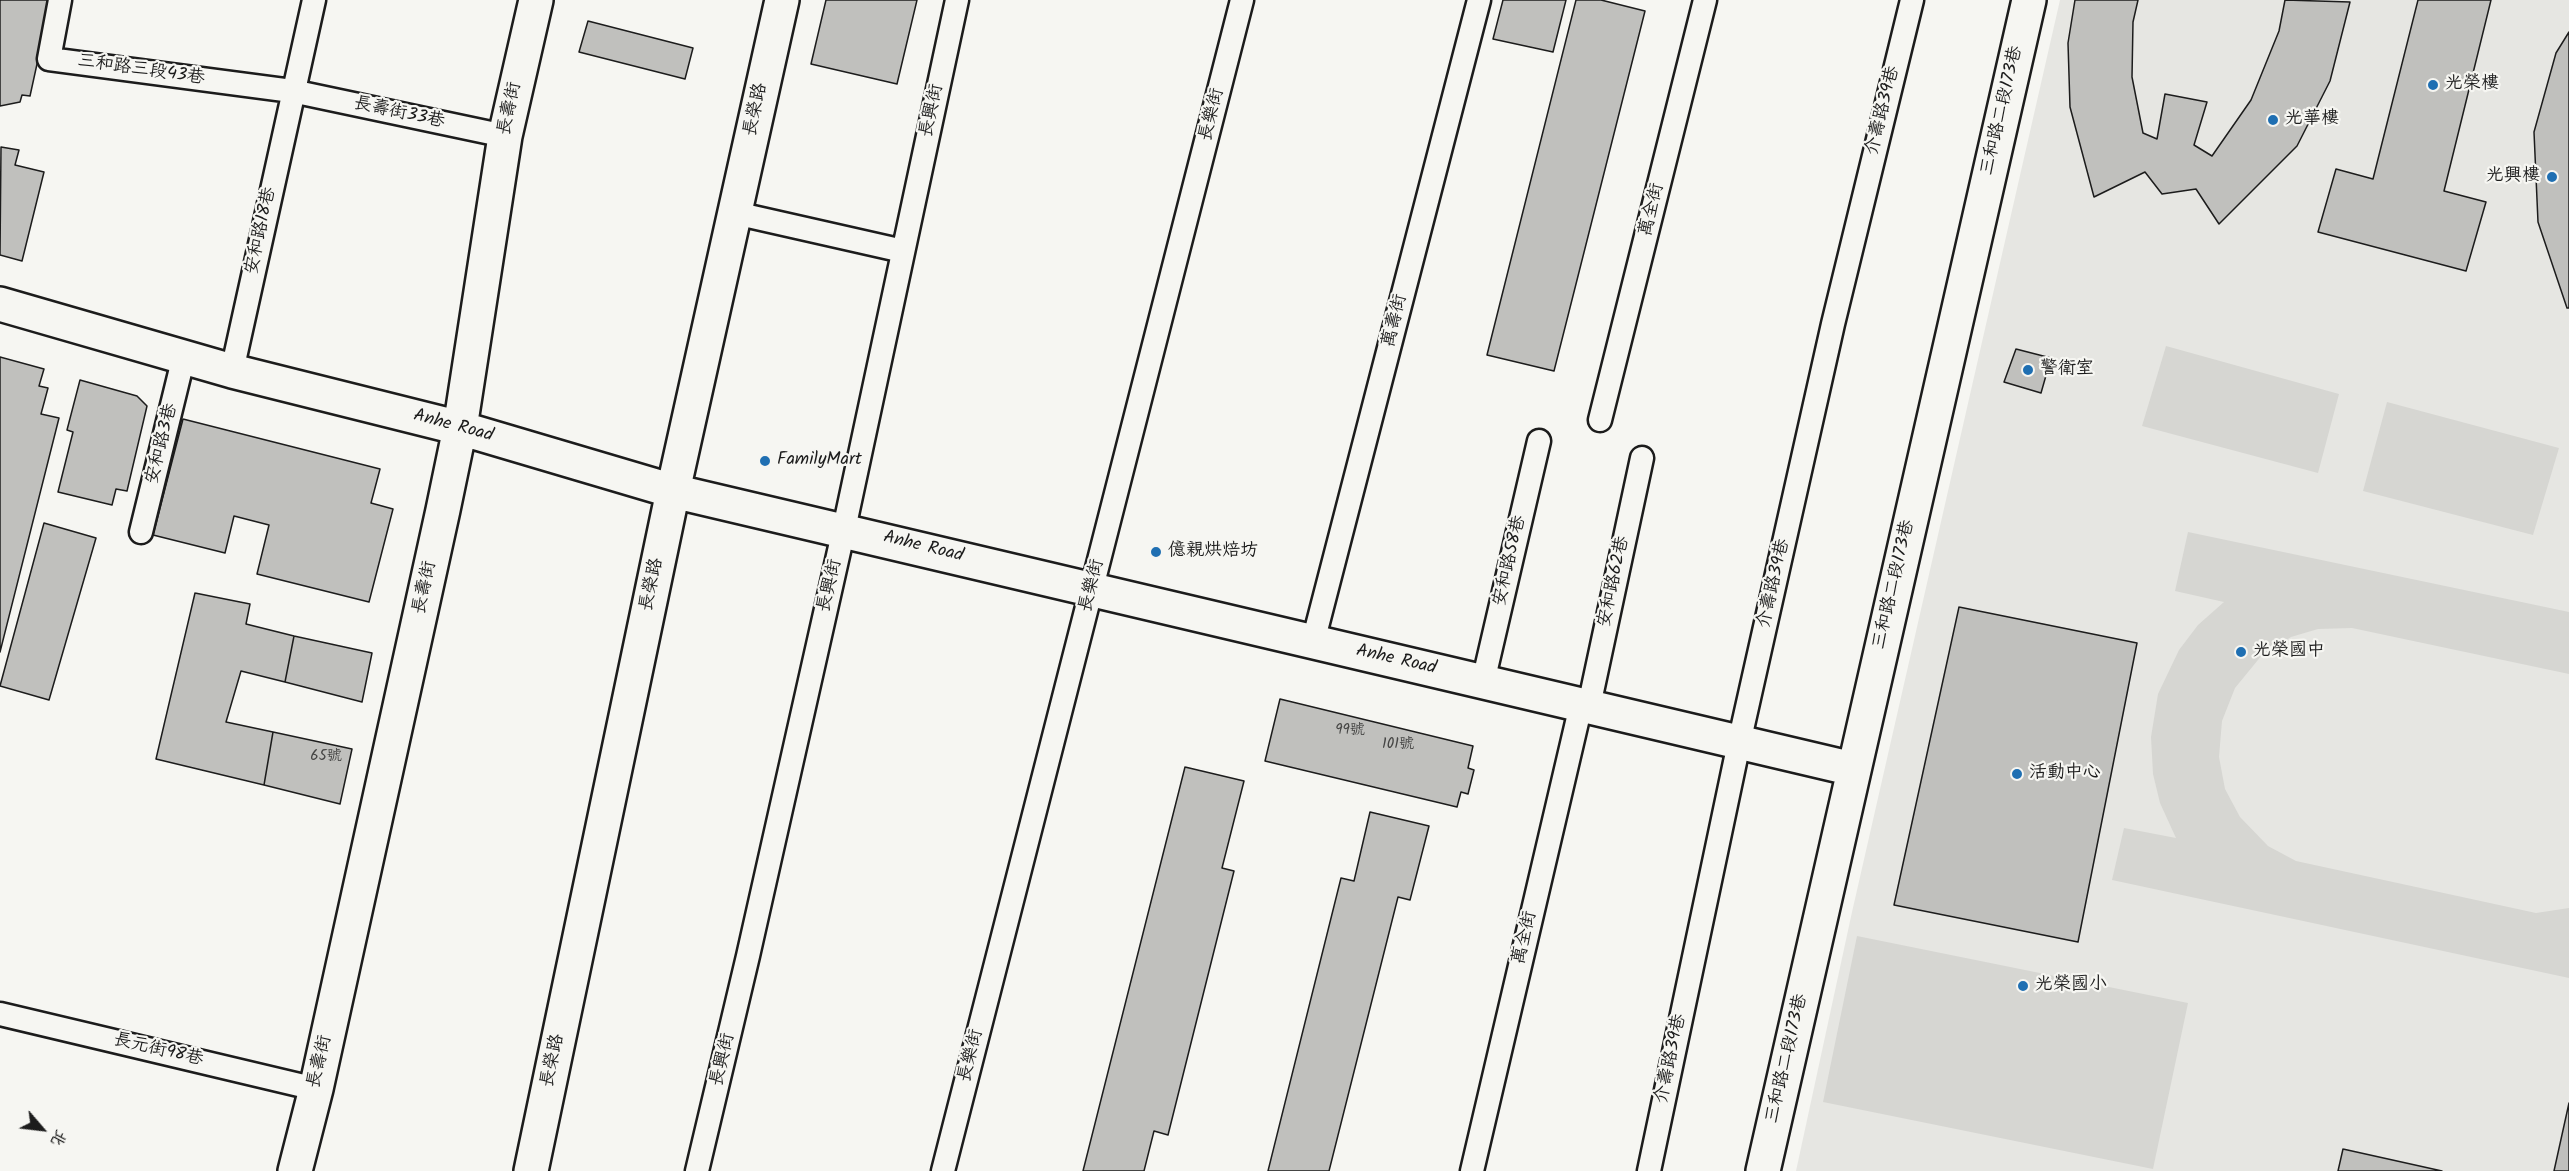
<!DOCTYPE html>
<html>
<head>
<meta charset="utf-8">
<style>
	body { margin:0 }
	#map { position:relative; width:2569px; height:1171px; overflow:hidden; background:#f6f6f2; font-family:Kalam,"LXGW WenKai TC",sans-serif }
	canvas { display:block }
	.north { position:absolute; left:12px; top:1099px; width:60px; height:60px; -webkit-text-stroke:4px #f6f6f2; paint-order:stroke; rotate:118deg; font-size:16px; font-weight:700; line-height:24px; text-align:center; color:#1c1c1c }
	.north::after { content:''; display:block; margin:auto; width:21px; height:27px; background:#1c1c1c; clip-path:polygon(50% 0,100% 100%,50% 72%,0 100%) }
</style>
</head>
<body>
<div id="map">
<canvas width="2569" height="1171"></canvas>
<div class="north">北</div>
</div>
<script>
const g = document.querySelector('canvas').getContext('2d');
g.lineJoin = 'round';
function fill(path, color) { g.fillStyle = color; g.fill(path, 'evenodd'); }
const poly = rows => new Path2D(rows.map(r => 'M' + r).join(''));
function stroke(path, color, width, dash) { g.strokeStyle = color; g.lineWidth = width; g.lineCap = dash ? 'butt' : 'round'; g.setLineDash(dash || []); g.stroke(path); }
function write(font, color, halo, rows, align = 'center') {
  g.font = font + ' Kalam,"LXGW WenKai TC",sans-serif'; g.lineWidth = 4.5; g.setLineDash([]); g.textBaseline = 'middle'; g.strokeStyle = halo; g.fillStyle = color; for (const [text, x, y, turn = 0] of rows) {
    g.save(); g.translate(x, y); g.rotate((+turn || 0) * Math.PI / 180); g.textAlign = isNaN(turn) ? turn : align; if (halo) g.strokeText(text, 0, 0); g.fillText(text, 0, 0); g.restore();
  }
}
fill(poly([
	[2060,0,2569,0,2569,1171,1796,1171,1852,912]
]), '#e6e6e2');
fill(poly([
	[2166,346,2339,394,2318,473,2142,426],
	[2387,402,2559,448,2533,535,2363,491],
	[2188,532,2569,612,2569,674,2352,628,2318,629,2291,637,2262,655,2235,688,2222,721,2219,757,2225,789,2240,817,2268,846,2296,861,2536,913,2569,908,2569,978,2112,880,2124,828,2176,838,2160,803,2153,774,2151,737,2158,694,2179,650,2198,625,2224,602,2175,591],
	[1857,936,2188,1003,2153,1169,1823,1102]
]), '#d6d6d2');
const building = poly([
	[0,0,51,0,30,96,22,95,20,102,0,106,0,0],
	[826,0,917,0,897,84,811,64,826,0],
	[1503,0,1566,0,1553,52,1493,39,1503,0],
	[1576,0,1601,0,1645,11,1554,371,1487,355,1576,0],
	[2075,0,2138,0,2133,22,2132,77,2143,133,2157,139,2165,94,2207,102,2194,145,2212,156,2251,100,2279,31,2285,0,2350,2,2330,81,2297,146,2219,224,2196,189,2162,194,2145,172,2094,197,2070,107,2068,43,2075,0],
	[2418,0,2491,0,2444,191,2486,202,2466,271,2318,232,2336,169,2373,179,2418,0],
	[588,21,693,48,685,79,579,52,588,21],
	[2569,32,2569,308,2567,308,2538,222,2534,132,2556,53,2569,32],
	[1,147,19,150,15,165,44,172,22,261,0,255,1,147],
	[2016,349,2051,358,2041,393,2004,382,2016,349],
	[0,357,44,369,39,386,48,388,41,414,59,418,0,652,0,357],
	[80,380,137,396,147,406,127,491,116,489,112,505,58,492,73,432,67,430,80,380],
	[183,419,380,469,371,503,393,509,369,602,257,574,269,525,234,516,225,553,153,535,183,419],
	[44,523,96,538,49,700,0,686,44,523],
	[195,593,250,604,246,624,294,636,285,682,241,671,226,722,273,732,264,785,156,759,195,593],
	[1959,607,2137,643,2078,942,1894,905,1959,607],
	[294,636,372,653,362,702,285,682,294,636],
	[1280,699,1473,746,1468,768,1474,770,1468,794,1461,792,1457,807,1265,761,1280,699],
	[273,732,352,749,340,804,264,785,273,732],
	[1185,767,1244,781,1222,868,1234,871,1168,1135,1154,1131,1144,1171,1083,1171,1185,767],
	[1370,812,1429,826,1410,900,1398,897,1329,1171,1268,1171,1341,878,1354,881,1370,812],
	[2569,1103,2569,1171,2554,1171,2569,1103],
	[2343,1149,2442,1171,2338,1171,2343,1149]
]);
fill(building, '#c0c0bd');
stroke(building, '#1c1c1c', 1.5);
const service = poly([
	[60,0,49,59,292,91,505,136],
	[735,213,903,251],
	[232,371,314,0],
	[1600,420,1705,0],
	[141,532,184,356],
	[1313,642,1479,0],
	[1483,682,1539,441],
	[1589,706,1642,458],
	[0,1014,316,1089],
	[697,1171,748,956,844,529,957,0],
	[943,1171,1242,0],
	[1472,1171,1581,705],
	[1649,1171,1739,743,1833,324,1912,0]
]);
const minor = poly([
	[0,304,232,371,460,428,673,491,1853,769],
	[295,1171,316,1089,443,510,460,428,505,136,536,0],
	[531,1171,673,491,782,0],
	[1763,1171,2029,0]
]);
stroke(service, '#1c1c1c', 27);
stroke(minor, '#1c1c1c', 38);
stroke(service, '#f6f6f2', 22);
stroke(minor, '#f6f6f2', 33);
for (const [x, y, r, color] of [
	[2433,85,6,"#1f6fb2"],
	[2273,120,6,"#1f6fb2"],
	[2552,177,6,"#1f6fb2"],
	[2028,370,6,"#1f6fb2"],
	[765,461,6,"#1f6fb2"],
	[1156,552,6,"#1f6fb2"],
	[2241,652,6,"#1f6fb2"],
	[2017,774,6,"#1f6fb2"],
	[2023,986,6,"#1f6fb2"]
]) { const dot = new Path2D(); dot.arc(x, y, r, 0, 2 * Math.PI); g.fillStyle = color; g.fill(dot); stroke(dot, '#f6f6f2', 2); }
write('15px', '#454544', null, [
	["99號",1350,731],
	["101號",1398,745],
	["65號",326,757]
]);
write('18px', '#1c1c1c', '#f6f6f2', [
	["三和路三段43巷",141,71,8],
	["長壽街",511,109,-78],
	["長榮路",757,110,-78],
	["長興街",933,111,-78],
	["介壽路39巷",1884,111,-76],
	["三和路二段173巷",2003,111,-77],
	["長壽街33巷",399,114,12],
	["長樂街",1213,115,-76],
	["萬全街",1653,210,-76],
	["安和路18巷",262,231,-78],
	["萬壽街",1396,321,-76],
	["Anhe Road",453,427,15],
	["安和路3巷",163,444,-76],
	["Anhe Road",923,548,14],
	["安和路58巷",1511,561,-77],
	["安和路62巷",1615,582,-78],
	["介壽路39巷",1775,584,-77],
	["長榮路",653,585,-78],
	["三和路二段173巷",1895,585,-77],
	["長興街",831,586,-77],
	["長樂街",1093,586,-76],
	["長壽街",426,588,-78],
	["Anhe Road",1396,661,13],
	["萬全街",1526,938,-77],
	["長元街98巷",158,1051,13],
	["長樂街",972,1056,-76],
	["介壽路39巷",1672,1059,-78],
	["三和路二段173巷",1788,1059,-77],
	["長興街",724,1060,-77],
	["長榮路",554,1061,-78],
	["長壽街",321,1062,-77]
]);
write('18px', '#1c1c1c', '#f6f6f2', [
	["光榮樓",2445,85],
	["光華樓",2285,120],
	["光興樓",2540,177,"right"],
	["警衛室",2040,370],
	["FamilyMart",777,461],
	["億親烘焙坊",1168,552],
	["光榮國中",2253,652],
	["活動中心",2029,774],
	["光榮國小",2035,986]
], 'left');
</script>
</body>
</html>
